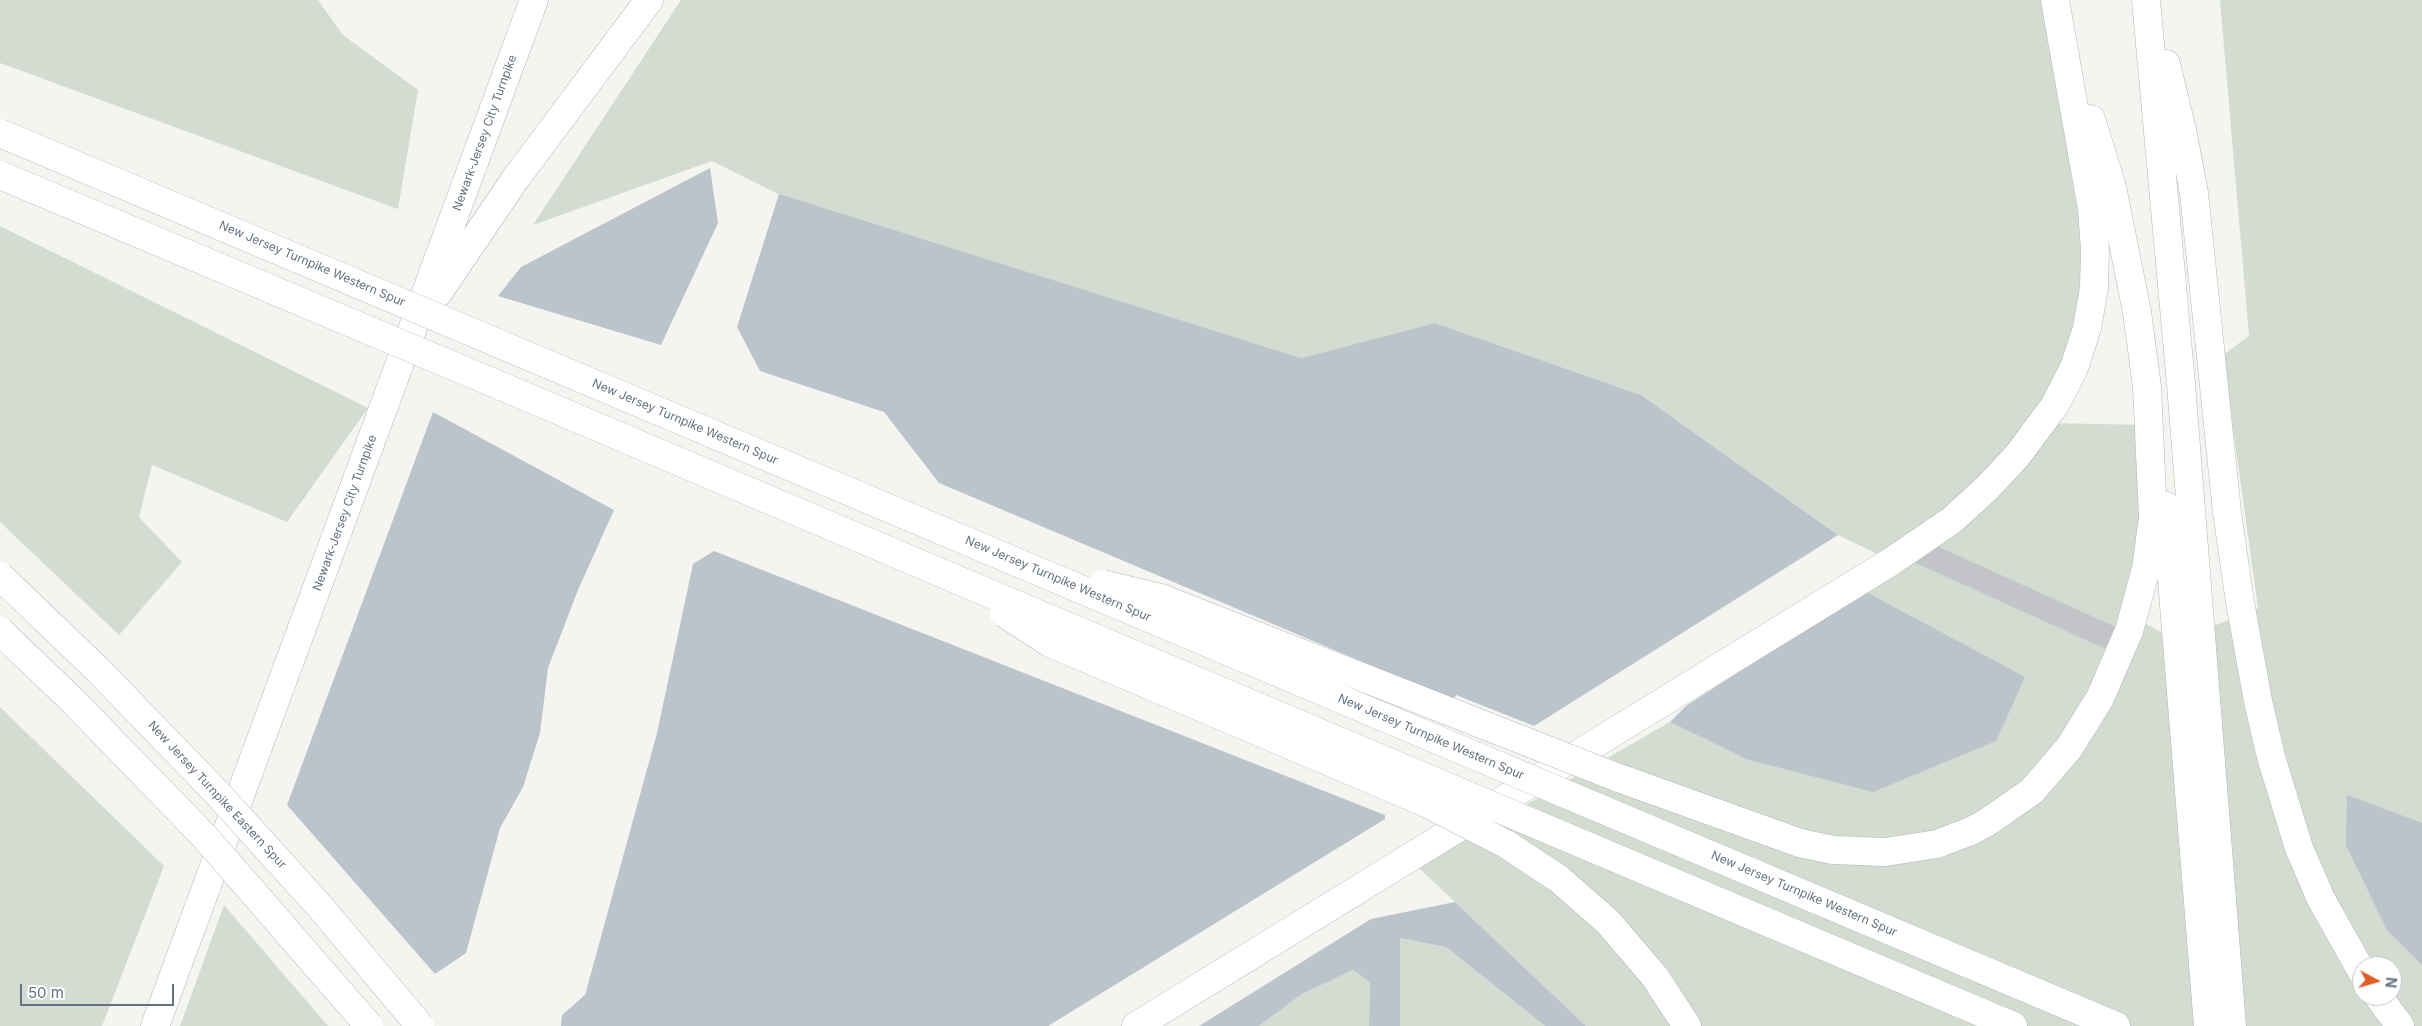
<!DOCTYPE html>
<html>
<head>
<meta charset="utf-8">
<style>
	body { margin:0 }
	#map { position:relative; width:2422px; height:1026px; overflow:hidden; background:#f4f4f0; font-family:Inter,sans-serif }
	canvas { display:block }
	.north { position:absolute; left:2352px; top:956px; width:50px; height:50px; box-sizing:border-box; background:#fff; border:1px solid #c1c6cc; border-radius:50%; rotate:96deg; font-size:14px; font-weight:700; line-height:20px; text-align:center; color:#647180 }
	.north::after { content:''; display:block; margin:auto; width:18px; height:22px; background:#dd5e26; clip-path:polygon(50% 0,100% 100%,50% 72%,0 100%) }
	.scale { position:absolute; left:20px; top:984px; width:154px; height:22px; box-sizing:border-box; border:2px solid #647180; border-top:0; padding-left:6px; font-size:15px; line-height:18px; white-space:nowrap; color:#647180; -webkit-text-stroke:4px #fff; paint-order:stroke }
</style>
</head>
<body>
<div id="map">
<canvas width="2422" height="1026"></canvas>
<div class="north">N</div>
<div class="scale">50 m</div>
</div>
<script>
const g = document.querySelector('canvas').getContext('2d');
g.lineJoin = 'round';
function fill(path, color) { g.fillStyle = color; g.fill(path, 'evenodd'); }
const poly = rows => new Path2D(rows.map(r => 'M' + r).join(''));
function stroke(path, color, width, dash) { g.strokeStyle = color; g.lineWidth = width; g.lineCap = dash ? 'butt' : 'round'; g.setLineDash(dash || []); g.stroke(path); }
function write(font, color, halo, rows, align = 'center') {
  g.font = font + ' Inter,sans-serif'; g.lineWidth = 5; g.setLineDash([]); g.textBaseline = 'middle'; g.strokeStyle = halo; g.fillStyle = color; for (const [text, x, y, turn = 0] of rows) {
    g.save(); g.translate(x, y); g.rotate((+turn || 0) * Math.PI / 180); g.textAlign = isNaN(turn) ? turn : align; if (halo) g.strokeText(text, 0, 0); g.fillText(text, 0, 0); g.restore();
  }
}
fill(poly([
	[0,0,318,0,343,35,418,90,398,209,0,63],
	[681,0,2055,0,2095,269,2045,423,2149,425,2134,617,2177,641,2258,608,2223,355,2249,336,2220,0,2422,0,2422,1026,1586,1026,1418,867,1670,722,1746,759,1864,591,1892,561,1838,535,1641,395,1435,323,1301,358,782,196,712,161,533,225],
	[2362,966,2392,966,2392,996,2362,996],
	[0,226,368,408,287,522,152,465,139,517,182,562,119,635,0,522],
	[0,707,164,866,102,1026,0,1026],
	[224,905,328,1026,180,1026],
	[1400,938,1446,947,1545,1026,1400,1026],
	[1353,970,1370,982,1369,1026,1259,1026,1302,994]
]), '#d4dbd1');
fill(poly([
	[710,168,718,223,661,345,498,296,521,267],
	[779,194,1301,358,1435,323,1641,395,1838,535,1534,726,1456,695,1453,700,939,483,884,412,760,371,737,327],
	[433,412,614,510,578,590,548,668,540,733,523,787,500,828,466,953,435,974,287,805],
	[714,551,1385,815,1385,819,1048,1026,561,1026,562,1015,585,995,657,733,693,564],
	[1864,591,2025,677,1996,741,1873,792,1746,759,1670,722,1686,706],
	[2347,795,2422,823,2422,965,2387,930,2346,845],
	[1455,902,1586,1026,1545,1026,1446,947,1400,938,1400,1026,1369,1026,1370,982,1353,970,1302,994,1259,1026,1199,1026,1371,919]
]), '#bac4ca');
const highway = poly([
	[2146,0,2181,384,2232,1026],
	[2166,64,2182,130,2194,193,2227,512,2240,602,2258,701,2271,757,2299,848,2321,899,2362,972],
	[438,293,516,178,649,0],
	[501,386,939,572],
	[2166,506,2208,1026],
	[1616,777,1800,843,1833,850,1885,852,1937,844,1971,831,1986,823,2032,791,2069,748,2100,698,2129,631,2146,569,2153,517,2147,387,2137,312,2112,187,2091,119],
	[1580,800,2116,1026],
	[1540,826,2013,1026],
	[1506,844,1559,879,1608,922,1655,977,1687,1026],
	[2378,996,2400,1026],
	[155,1026,534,0],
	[1136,1026,1892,561,1952,520,1987,488,2017,456,2055,405,2074,368,2087,328,2094,288,2095,250,2092,209,2055,0]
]);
stroke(highway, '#b4b7ba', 29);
stroke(poly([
	[1912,548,2124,644]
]), '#c2c4c8', 24);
stroke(highway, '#fff', 28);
const highwayBridge = poly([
	[0,133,1580,800],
	[0,175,501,386],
	[939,572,1540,826],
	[0,576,98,670,218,794,322,909,420,1026],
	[1103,584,1161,598,1616,777],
	[1004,613,1050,643,1424,802,1506,844],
	[0,631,72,700,205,837,369,1026]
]);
stroke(highwayBridge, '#b4b7ba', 29, []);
stroke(highwayBridge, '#fff', 28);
write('12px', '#647180', '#fff', [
	["Newark-Jersey City Turnpike",485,133,-70],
	["New Jersey Turnpike Western Spur",312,264,23],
	["New Jersey Turnpike Western Spur",685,422,23],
	["Newark-Jersey City Turnpike",345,513,-70],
	["New Jersey Turnpike Western Spur",1058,579,23],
	["New Jersey Turnpike Western Spur",1431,737,23],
	["New Jersey Turnpike Eastern Spur",217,795,47],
	["New Jersey Turnpike Western Spur",1804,894,23]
]);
</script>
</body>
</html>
